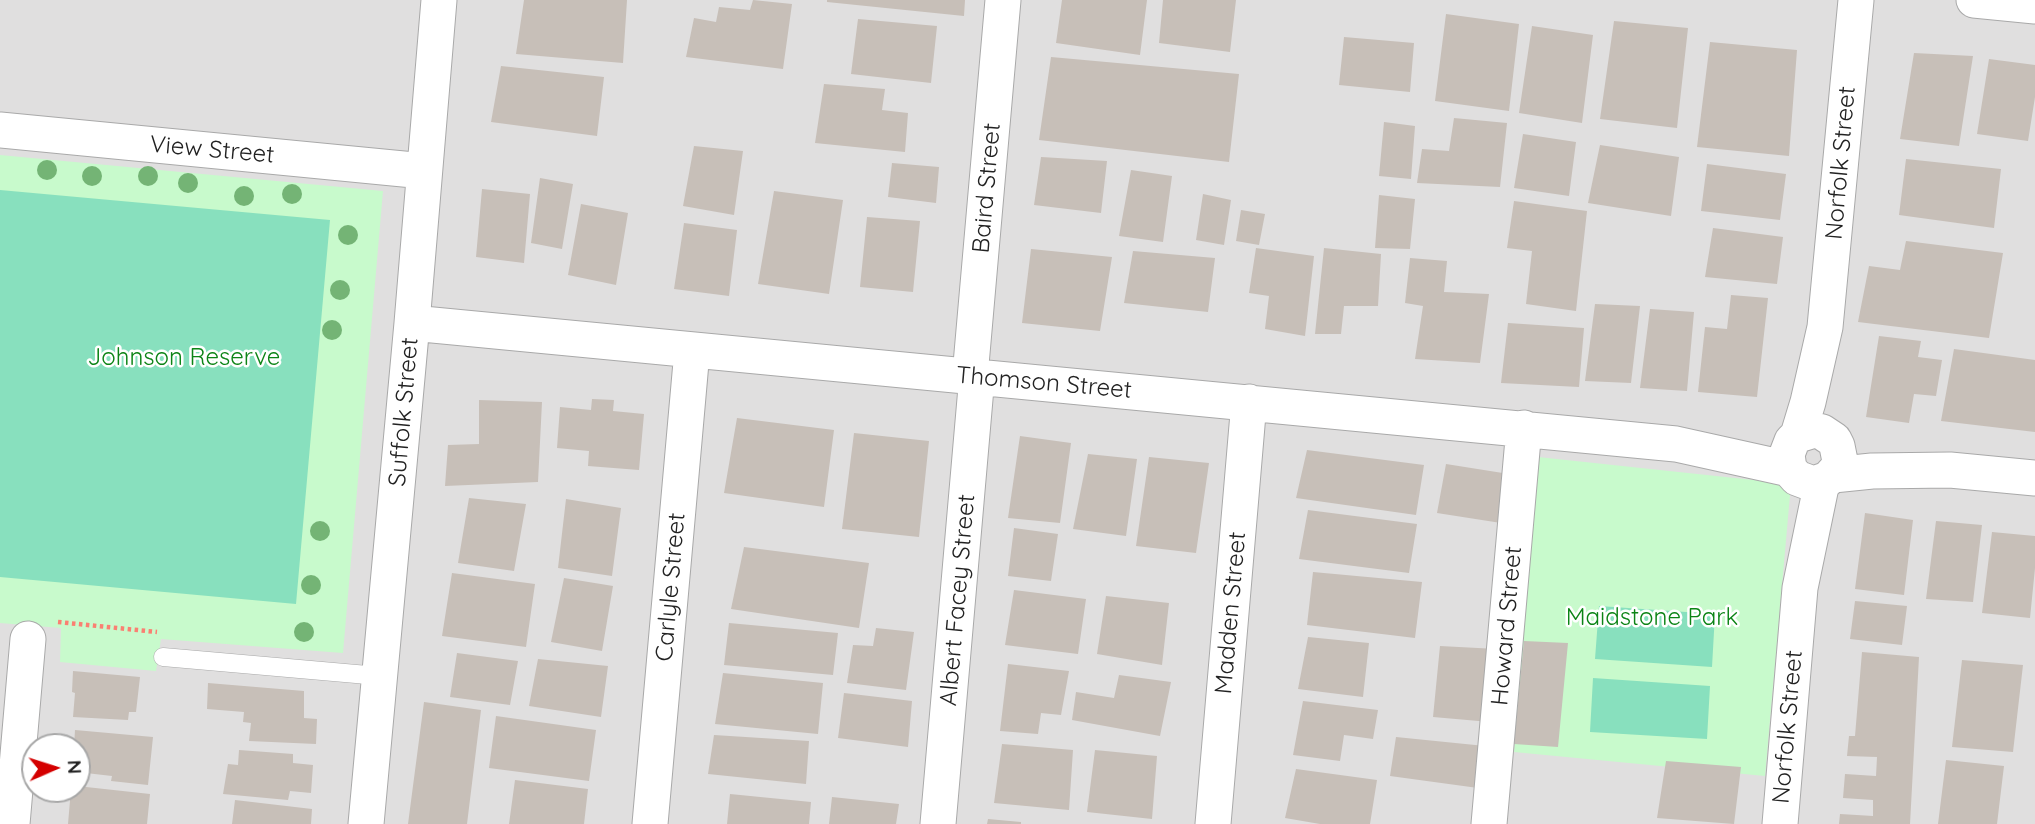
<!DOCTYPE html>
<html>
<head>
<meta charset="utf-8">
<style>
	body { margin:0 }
	#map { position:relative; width:2035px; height:824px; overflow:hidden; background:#f2efe9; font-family:Quicksand,sans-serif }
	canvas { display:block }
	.north { position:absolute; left:21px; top:733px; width:70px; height:70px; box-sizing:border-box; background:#fff; border:2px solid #a7a7a7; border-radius:50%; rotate:87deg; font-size:19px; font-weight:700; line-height:28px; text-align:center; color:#222 }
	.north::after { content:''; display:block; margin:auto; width:24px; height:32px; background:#d40000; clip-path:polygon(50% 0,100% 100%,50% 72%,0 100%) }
</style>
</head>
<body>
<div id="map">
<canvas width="2035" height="824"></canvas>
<div class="north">N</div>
</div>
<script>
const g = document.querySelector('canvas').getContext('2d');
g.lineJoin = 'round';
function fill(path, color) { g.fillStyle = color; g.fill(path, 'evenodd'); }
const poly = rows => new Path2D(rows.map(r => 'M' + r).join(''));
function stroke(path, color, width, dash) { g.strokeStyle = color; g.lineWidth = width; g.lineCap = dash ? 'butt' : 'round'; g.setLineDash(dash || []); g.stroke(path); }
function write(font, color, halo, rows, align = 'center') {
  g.font = font + ' Quicksand,sans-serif'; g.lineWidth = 5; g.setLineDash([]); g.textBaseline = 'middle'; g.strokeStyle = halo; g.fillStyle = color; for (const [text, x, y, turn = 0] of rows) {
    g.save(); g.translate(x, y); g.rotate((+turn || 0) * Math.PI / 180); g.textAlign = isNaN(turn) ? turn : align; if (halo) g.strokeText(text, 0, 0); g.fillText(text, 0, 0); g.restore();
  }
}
fill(poly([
	[0,0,2035,0,2035,824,0,824],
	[35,747,77,747,77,789,35,789]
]), '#e0dfdf');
fill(poly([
	[0,155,383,191,343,653,161,639,156,671,60,662,61,628,0,623],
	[1538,457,1791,484,1765,776,1514,752]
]), '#c8facc');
fill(poly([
	[0,190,330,220,296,604,0,577],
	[1599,606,1715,614,1712,667,1595,659],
	[1593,678,1710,686,1707,739,1590,732]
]), '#88e0be');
fill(poly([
	[524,0,627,0,623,63,516,54],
	[753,0,792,4,783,69,686,57,694,18,716,22,719,7,750,10],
	[827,0,965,0,964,16,827,2],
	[1062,0,1147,0,1140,55,1056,43],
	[1163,0,1236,0,1230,52,1159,43],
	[1446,14,1519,24,1509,111,1435,101],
	[858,19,937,26,931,83,851,74],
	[1614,21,1688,28,1677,128,1600,119],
	[1532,26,1593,35,1582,123,1519,113],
	[1344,37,1414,43,1410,92,1339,85],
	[1710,42,1797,50,1789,156,1697,147],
	[1914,53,1973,56,1959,146,1900,139],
	[1051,57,1239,74,1229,162,1039,140],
	[1989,59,2035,65,2035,97,2028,141,1977,134],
	[501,66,604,77,597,136,491,122],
	[824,84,885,89,882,110,908,113,905,152,815,143],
	[1454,118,1507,123,1500,187,1417,183,1422,149,1449,151],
	[1384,122,1415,126,1411,179,1379,176],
	[1523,134,1576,142,1569,196,1514,188],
	[1600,145,1679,157,1671,216,1588,203],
	[694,146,743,151,734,215,683,206],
	[1041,157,1107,161,1101,213,1034,205],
	[1906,159,2001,169,1994,228,1899,215],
	[892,163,939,167,936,203,888,197],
	[1707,164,1786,174,1780,220,1701,211],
	[1131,170,1172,176,1163,242,1119,236],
	[540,178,573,184,562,249,531,243],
	[482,189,530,194,524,263,476,257],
	[774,191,843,200,829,294,758,284],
	[1203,194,1231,200,1224,245,1196,240],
	[1379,195,1415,199,1410,249,1375,248],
	[1514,201,1587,211,1576,311,1526,304,1532,251,1507,248],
	[581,204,628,213,616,285,568,275],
	[1241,210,1265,214,1259,245,1236,241],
	[867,217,920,221,913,292,860,287],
	[684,223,737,230,729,296,674,289],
	[1713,228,1783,237,1777,284,1705,277],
	[1906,241,2003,253,1989,338,1858,322,1869,266,1900,270],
	[1256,248,1314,256,1305,336,1265,329,1269,296,1249,293],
	[1324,248,1381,254,1378,306,1344,306,1341,334,1315,334],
	[1031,249,1112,257,1100,331,1022,323],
	[1133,251,1215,258,1208,312,1124,303],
	[1410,258,1447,261,1444,292,1489,294,1480,363,1415,359,1423,306,1405,303],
	[1731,295,1768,298,1757,397,1698,392,1705,327,1727,329],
	[1595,304,1640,306,1631,383,1585,381],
	[1650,309,1694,312,1687,391,1640,388],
	[1508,323,1584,328,1579,387,1501,383],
	[1879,336,1921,341,1918,357,1942,360,1936,396,1914,394,1909,423,1866,417],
	[1954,349,2035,360,2035,432,1941,421],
	[592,399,614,400,613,411,644,414,639,470,588,466,589,451,557,448,560,407,591,410],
	[479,400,542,402,538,482,445,486,448,445,479,444],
	[737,418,834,430,824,507,724,493],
	[854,433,929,441,919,537,842,529],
	[1020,436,1071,443,1060,523,1008,518],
	[1307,450,1424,465,1416,515,1296,498],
	[1088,454,1137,459,1126,536,1073,529],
	[1149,457,1209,463,1196,553,1136,546],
	[1446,464,1509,474,1501,523,1437,513],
	[469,498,526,504,514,571,458,563],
	[566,499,621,508,612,576,558,568],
	[1308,510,1417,524,1409,573,1299,559],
	[1865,513,1913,520,1904,595,1855,589],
	[1936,521,1982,525,1973,602,1926,599],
	[1014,528,1058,534,1051,581,1008,576],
	[1992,532,2035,536,2035,568,2030,618,1982,613],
	[744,547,869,563,859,628,731,609],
	[1313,572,1422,582,1415,638,1307,625],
	[452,573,535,584,526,647,442,636],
	[564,578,613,586,602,651,551,642],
	[1014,590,1086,599,1078,654,1005,645],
	[1106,596,1169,603,1162,665,1097,654],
	[1855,601,1907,606,1902,645,1850,639],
	[729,623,838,633,833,675,724,665],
	[876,628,914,632,906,690,847,683,853,645,873,646],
	[1308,637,1369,643,1363,697,1298,689],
	[1524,641,1568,643,1558,747,1514,744],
	[1440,646,1497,649,1490,722,1433,717],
	[1862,652,1919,657,1910,824,1839,824,1840,814,1873,816,1873,800,1843,798,1845,774,1876,776,1877,757,1847,756,1849,736,1855,736],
	[457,653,518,661,510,705,450,697],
	[538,659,608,666,601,717,529,706],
	[1962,660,2023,665,2013,752,1952,747],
	[1008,664,1069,671,1061,715,1041,713,1038,734,1000,731],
	[73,671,140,677,136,712,129,712,128,720,73,717,75,693,72,692],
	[723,673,823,683,818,734,715,724],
	[1119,675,1171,682,1160,736,1072,720,1076,692,1114,698],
	[208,683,304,691,304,718,317,719,316,744,249,741,251,723,243,722,244,712,207,709],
	[844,693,912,701,908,747,838,738],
	[1303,701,1378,710,1373,739,1344,735,1340,761,1293,755],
	[424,702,481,710,467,824,408,824],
	[496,716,596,730,589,781,489,768],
	[75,730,153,737,148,785,111,781,112,776,77,772,77,747,74,747],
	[714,735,809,741,806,784,708,774],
	[1396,737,1485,746,1478,788,1390,776],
	[1002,744,1073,750,1069,810,994,803],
	[239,750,293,754,293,763,313,765,311,793,290,791,288,800,223,794,228,764,238,765],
	[1095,750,1157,756,1152,819,1087,812],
	[1946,760,2004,766,1997,824,1938,824],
	[1666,761,1741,767,1734,824,1657,818],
	[1296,769,1377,780,1370,824,1320,824,1285,818],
	[515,780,588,789,584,824,509,824],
	[77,786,150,794,147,824,68,824,71,789,77,789],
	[730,794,811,802,809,824,727,824],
	[832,797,899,804,896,824,829,824],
	[235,800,312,809,311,824,232,824],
	[988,819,1021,822,1021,824,987,824]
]), '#c7bfb8');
const service = poly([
	[163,657,379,676]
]);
const minor = poly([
	[1974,0,2035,6],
	[0,130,424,171],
	[412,323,1676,444,1789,469],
	[970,376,1003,0],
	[1798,435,1814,430,1822,432,1834,440,1837,446,1840,461,1838,468,1828,479,1813,484,1797,478,1789,469,1787,454,1792,441,1798,435,1808,402,1825,327,1856,0],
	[1833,475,1872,471,1950,470,2035,478],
	[12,824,28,639],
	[366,824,412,323,439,0],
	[650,824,692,351],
	[938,824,977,376],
	[1213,824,1249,402],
	[1489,824,1524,428],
	[1780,824,1800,588,1822,482]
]);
stroke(service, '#a9a9a9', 19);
stroke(minor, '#a9a9a9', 37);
stroke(poly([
	[58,622,157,632]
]), '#fa8072', 4.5, [3.5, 3.5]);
stroke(service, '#fff', 18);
stroke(minor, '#fff', 35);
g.fillStyle = '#74b475';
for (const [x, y] of [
	[47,170],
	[92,176],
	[148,176],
	[188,183],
	[292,194],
	[244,196],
	[348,235],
	[340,290],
	[332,330],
	[320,531],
	[311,585],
	[304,632]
]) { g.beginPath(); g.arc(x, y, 10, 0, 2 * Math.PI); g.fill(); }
write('24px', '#222', '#fff', [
	["View Street",212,150,5],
	["Norfolk Street",1841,163,-85],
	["Baird Street",987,188,-85],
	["Thomson Street",1044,383,5],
	["Suffolk Street",404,412,-85],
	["Carlyle Street",671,587,-85],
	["Albert Facey Street",958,600,-85],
	["Madden Street",1231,613,-85],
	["Howard Street",1507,626,-85],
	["Norfolk Street",1788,727,-85]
]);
write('24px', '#0c8416', '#fff', [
	["Johnson Reserve",184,358],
	["Maidstone Park",1652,618]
]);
</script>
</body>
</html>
